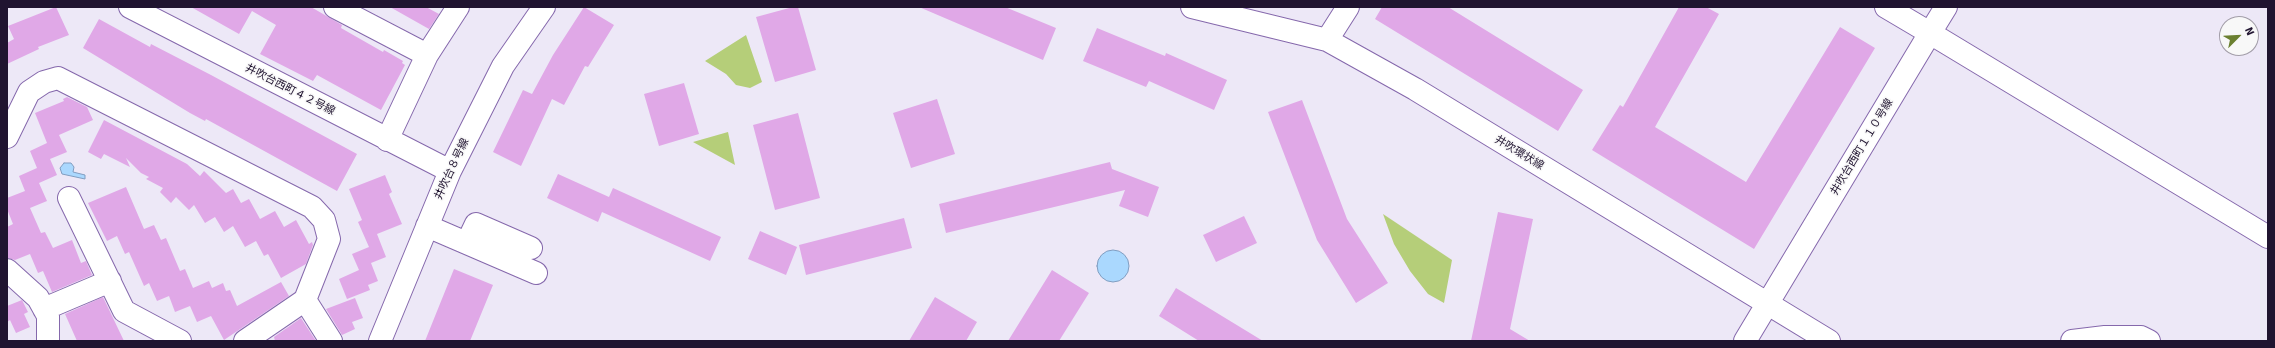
<!DOCTYPE html>
<html>
<head>
<meta charset="utf-8">
<style>
	body { margin:0 }
	#map { position:relative; width:2275px; height:348px; overflow:hidden; background:#ede8f7; font-family:Signika,sans-serif }
	canvas { display:block }
	.frame { position:absolute; inset:0; border:8px solid #201430; pointer-events:none }
	.north { position:absolute; left:2219px; top:16px; width:40px; height:40px; box-sizing:border-box; background:#f8f8f8; border:1px solid #a29da8; border-radius:50%; rotate:66deg; font-size:11px; font-weight:700; line-height:16px; text-align:center; color:#201430 }
	.north::after { content:''; display:block; margin:auto; width:14px; height:18px; background:#6b8031; clip-path:polygon(50% 0,100% 100%,50% 72%,0 100%) }
</style>
</head>
<body>
<div id="map">
<canvas width="2275" height="348"></canvas>
<div class="frame"></div>
<div class="north">N</div>
</div>
<script>
const g = document.querySelector('canvas').getContext('2d');
g.lineJoin = 'round';
function fill(path, color) { g.fillStyle = color; g.fill(path, 'evenodd'); }
const poly = rows => new Path2D(rows.map(r => 'M' + r).join(''));
function stroke(path, color, width, dash) { g.strokeStyle = color; g.lineWidth = width; g.lineCap = dash ? 'butt' : 'round'; g.setLineDash(dash || []); g.stroke(path); }
function write(font, color, halo, rows, align = 'center') {
  g.font = font + ' Signika,"Noto Sans JP",sans-serif'; g.lineWidth = 3; g.setLineDash([]); g.textBaseline = 'middle'; g.strokeStyle = halo; g.fillStyle = color; for (const [text, x, y, turn = 0] of rows) {
    g.save(); g.translate(x, y); g.rotate((+turn || 0) * Math.PI / 180); g.textAlign = isNaN(turn) ? turn : align; if (halo) g.strokeText(text, 0, 0); g.fillText(text, 0, 0); g.restore();
  }
}
fill(poly([
	[746,35,762,82,750,88,736,85,726,74,705,61],
	[728,132,735,165,693,142],
	[1383,214,1452,260,1444,303,1428,294,1410,271,1394,244]
]), '#b5ce79');
const water = poly([
	[64,163,71,163,74,167,73,172,85,175,85,179,62,174,60,168,64,163],
	'1097 266a16 16 0 1 1 32 0a16 16 0 1 1-32 0Z'
]);
fill(water, '#aad8fe');
stroke(water, '#819dc0', 1);
fill(poly([
	[56,7,69,35,38,47,39,49,7,64,7,43,14,39,8,26],
	[191,7,311,7,342,25,341,28,383,52,384,50,403,61,402,63,405,65,381,110,317,75,313,81,260,54,276,25,252,11,239,34],
	[390,7,426,7,439,14,429,29],
	[584,7,614,25,588,67,585,66,564,105,552,99,521,166,493,152,523,90,532,94,553,55],
	[793,7,798,7,816,70,775,82,756,17],
	[919,7,1005,7,1056,28,1043,60],
	[1382,7,1448,7,1583,90,1558,131,1375,19],
	[1679,7,1706,7,1719,14,1655,127,1746,182,1840,27,1875,48,1754,249,1592,150,1620,105,1623,107],
	[99,19,150,47,151,44,211,75,357,154,337,191,206,119,205,121,190,113,83,48],
	[1097,28,1165,56,1166,53,1227,80,1214,110,1149,81,1146,87,1083,61],
	[684,83,699,134,659,146,644,94],
	[67,97,87,107,93,120,59,135,67,152,50,159,57,175,39,183,47,201,30,208,41,233,45,232,53,248,72,240,81,263,86,261,92,275,52,292,43,271,38,273,30,254,15,260,7,258,7,227,13,224,7,209,7,198,25,191,19,176,37,168,30,151,47,143,35,113,64,101,63,99],
	[937,99,955,154,911,168,893,113],
	[1302,100,1347,219,1388,283,1356,303,1317,240,1268,112],
	[798,113,820,198,775,210,753,125],
	[104,120,187,164,200,176,204,171,226,193,233,189,241,203,249,199,260,219,275,211,284,227,296,220,309,244,312,242,313,245,306,264,281,278,268,254,264,256,256,241,245,247,233,226,224,232,215,217,205,223,194,205,189,210,176,197,171,203,160,192,163,188,146,179,149,177,141,173,126,158,130,167,104,154,101,159,88,152],
	[1110,162,1112,169,1159,187,1148,217,1119,206,1125,190,946,233,939,204],
	[558,174,609,197,613,188,721,237,710,261,602,212,598,222,547,198],
	[385,175,392,192,389,194,402,224,377,234,386,257,371,263,378,281,368,285,370,290,347,299,339,279,359,270,352,254,369,247,358,222,362,220,349,189],
	[126,187,144,229,154,225,161,240,166,238,180,271,185,269,193,288,209,281,212,288,223,283,226,291,230,290,237,306,281,282,289,296,224,340,211,316,197,322,190,306,175,312,169,296,157,301,149,283,144,286,129,252,125,254,117,236,107,241,88,203],
	[1498,212,1533,219,1510,329,1530,341,1471,341],
	[1244,216,1257,243,1216,262,1203,235],
	[904,218,912,248,806,275,799,245],
	[760,231,797,247,786,275,748,259],
	[454,269,493,285,470,341,425,341],
	[1052,270,1089,293,1059,341,1008,341],
	[1176,288,1263,341,1199,341,1159,316],
	[103,297,124,341,77,341,65,314],
	[935,297,977,322,966,341,909,341],
	[355,298,363,318,352,322,355,329,342,335,326,309],
	[22,300,28,312,24,314,30,327,16,333,10,320,7,322,7,306],
	[301,318,316,341,275,341,274,337]
]), '#e0a8e7');
const minor = poly([
	[130,7,450,171],
	[335,7,427,55],
	[1192,7,1327,40,1415,89,1829,341],
	[1946,7,1930,33,2268,237],
	[1327,40,1348,7],
	[7,137,29,92,44,82,58,78,312,207,324,220,329,239,305,300,245,341],
	[387,140,427,55,458,7],
	[69,198,124,311,180,341],
	[427,226,536,273],
	[467,243,476,224,531,248],
	[7,270,38,298,48,316,48,341],
	[305,300,331,341],
	[44,309,110,281],
	[380,341,450,171,503,66,544,7],
	[1745,341,1930,33,1886,7],
	[2072,341,2105,337,2141,337,2149,341]
]);
stroke(minor, '#8568ac', 24);
stroke(minor, '#fff', 22);
write('11px', '#201430', '#f8f8f8', [
	["井吹台西町４２号線",290,90,27],
	["井吹台西町１１０号線",1862,147,-59],
	["井吹環状線",1519,153,31],
	["井吹台８号線",452,169,-65]
]);
</script>
</body>
</html>
